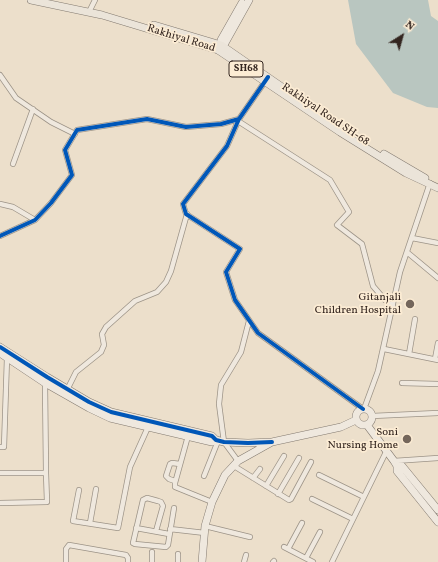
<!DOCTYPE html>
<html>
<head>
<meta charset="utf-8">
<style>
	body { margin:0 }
	#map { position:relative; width:438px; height:562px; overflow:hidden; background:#ecdfcb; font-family:Vollkorn,serif }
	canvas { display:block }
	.north { position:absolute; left:382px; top:16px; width:40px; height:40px; -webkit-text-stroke:3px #fcecd4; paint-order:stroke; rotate:37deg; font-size:11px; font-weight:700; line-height:16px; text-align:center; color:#33251f }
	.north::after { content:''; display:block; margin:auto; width:14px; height:18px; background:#33251f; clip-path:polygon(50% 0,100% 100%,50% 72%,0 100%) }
</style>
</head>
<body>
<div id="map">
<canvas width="438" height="562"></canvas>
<div class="north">N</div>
</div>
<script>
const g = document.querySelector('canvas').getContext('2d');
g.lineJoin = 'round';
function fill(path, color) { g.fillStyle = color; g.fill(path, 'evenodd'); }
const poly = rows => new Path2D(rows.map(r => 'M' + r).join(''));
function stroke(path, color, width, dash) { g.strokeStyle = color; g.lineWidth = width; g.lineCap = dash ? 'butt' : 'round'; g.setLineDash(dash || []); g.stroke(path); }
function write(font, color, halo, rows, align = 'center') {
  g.font = font + ' Vollkorn,serif'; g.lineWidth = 3.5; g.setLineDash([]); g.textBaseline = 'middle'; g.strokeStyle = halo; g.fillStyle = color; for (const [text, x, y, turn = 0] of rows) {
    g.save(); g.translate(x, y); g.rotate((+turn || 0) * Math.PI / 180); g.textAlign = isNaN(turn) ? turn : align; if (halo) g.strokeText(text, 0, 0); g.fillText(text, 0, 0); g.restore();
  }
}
fill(poly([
	[348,0,428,0,431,16,438,21,438,108,427,107,393,93,356,44]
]), '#b9c6c0');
const street = poly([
	[89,12,95,0],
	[0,75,16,98,51,122,75,134],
	[266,80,239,119,227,146,183,204,186,214,240,249,226,272,235,300,258,333,363,409],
	[238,121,330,180,349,212,337,225,362,244,373,286,385,300,393,306],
	[13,164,33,109],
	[0,204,13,207,35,220],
	[0,236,35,220,51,203,72,175,65,150,77,130,147,119,186,127,221,124,239,119],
	[412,238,438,243],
	[408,253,438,278],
	[384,349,438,360],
	[409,354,415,319],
	[435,359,438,343],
	[45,383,46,473],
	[402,383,438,384],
	[67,390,76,372,101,352,104,345,102,334,106,327,135,301,157,292,166,282,171,271,187,214],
	[364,409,378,371,400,272,430,183],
	[372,416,438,413],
	[188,436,175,483,175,487,212,502],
	[0,447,4,447,7,358],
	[238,461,224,442,219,404,221,385,241,352,249,321],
	[394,461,438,458],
	[234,466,289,500,291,499,311,462],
	[0,473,46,473,47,502,0,503],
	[319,475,364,497],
	[204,476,218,441],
	[253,478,260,469],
	[175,481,169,479,166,476,170,464,172,463,180,464],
	[266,486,284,456],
	[79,490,73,521,118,528,130,467,149,425],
	[278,494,299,458],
	[312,499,353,519],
	[90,523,96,489],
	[205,526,250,537],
	[136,528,169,534],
	[170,529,205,533],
	[156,531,163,506,161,502,158,501,147,498,143,500,133,543,135,544,166,547,168,545,174,508],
	[284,547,313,562],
	[288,549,302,523],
	[152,552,152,562],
	[306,558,320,532],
	[66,562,66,549,69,545,126,555,128,558,128,562],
	[178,562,178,554],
	[244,562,246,555],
	[273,562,274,561],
	[332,562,386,452]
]);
const secondary = poly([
	[221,45,221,40,242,3],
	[218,50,221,45,225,43,249,0],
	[0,347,47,377,89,402,111,412,212,436,216,440,224,442,248,443,272,442],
	[0,353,45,383,89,408,110,418,212,442,216,440],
	'356 417a8 8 0 1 1 16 0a8 8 0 1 1-16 0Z',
	[367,425,394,461,397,466,397,471,438,522],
	[397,466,402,466,438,510],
	[202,562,205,526,212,502,225,475,238,461,272,442,341,427,356,420]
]);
const primary = poly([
	[31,0,102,15,218,50,340,132,406,173,438,188],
	[154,25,221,45,308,105],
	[384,154,425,178]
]);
stroke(street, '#9c9387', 6);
stroke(secondary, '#837a70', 8);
stroke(primary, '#837a70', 8);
stroke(street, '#efe8de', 4.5);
stroke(secondary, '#efe8de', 7);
stroke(primary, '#ebe4d9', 7);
stroke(poly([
	[268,77,239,119,227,146,183,204,186,214,240,249,226,272,235,300,258,333,363,409],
	[0,236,35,220,51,203,72,175,65,150,77,130,147,119,186,127,221,124,239,119],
	[0,347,47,377,89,402,111,412,212,436,216,440,224,442,248,443,272,442]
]), '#0057b8', 4);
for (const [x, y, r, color] of [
	[410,304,5,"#74665b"],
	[407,439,5,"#74665b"]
]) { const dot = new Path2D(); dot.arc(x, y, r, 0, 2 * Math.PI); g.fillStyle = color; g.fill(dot); stroke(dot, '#fcecd4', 1.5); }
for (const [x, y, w] of [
	[246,69,34]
]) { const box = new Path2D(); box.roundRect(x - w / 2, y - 8, w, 16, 3); g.fillStyle = '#fcecd4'; g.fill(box); stroke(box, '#33251f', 1); }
write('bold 10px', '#33251f', null, [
	["SH68",246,69]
]);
write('11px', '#33251f', '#fcecd4', [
	["Rakhiyal Road",181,39,17],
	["Rakhiyal Road SH-68",325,115,34]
]);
write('11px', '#33251f', '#fcecd4', [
	["Gitanjali",401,298],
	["Children Hospital",401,311],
	["Soni",398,433],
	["Nursing Home",398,446]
], 'right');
</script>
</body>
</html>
